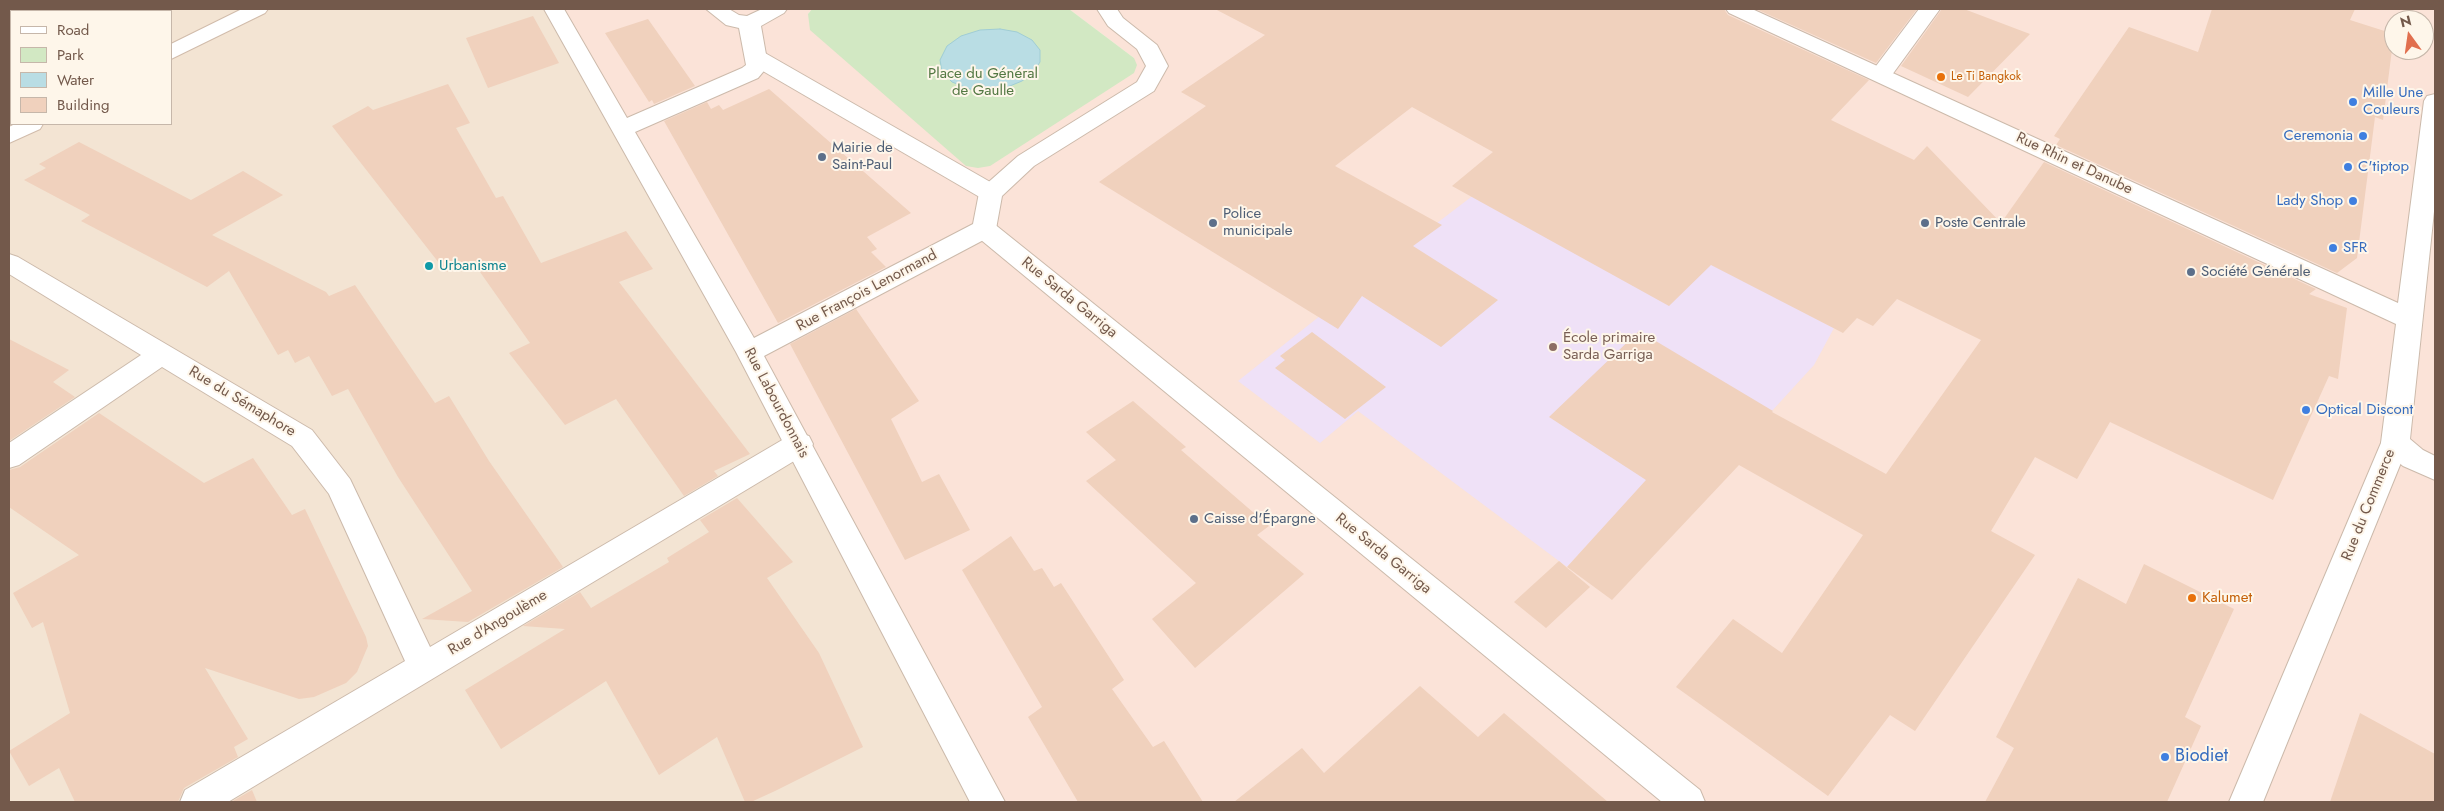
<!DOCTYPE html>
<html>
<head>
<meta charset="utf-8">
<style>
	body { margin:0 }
	#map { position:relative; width:2444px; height:811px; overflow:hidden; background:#fbf2e4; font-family:Jost,sans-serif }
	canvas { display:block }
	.frame { position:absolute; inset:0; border:10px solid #73594b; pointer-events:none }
	.legend { position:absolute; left:10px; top:10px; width:162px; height:115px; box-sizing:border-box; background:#fef6ea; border:1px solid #c6b7aa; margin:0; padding:6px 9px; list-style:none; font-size:15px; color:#73594b }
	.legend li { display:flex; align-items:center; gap:10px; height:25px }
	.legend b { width:25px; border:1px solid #c6b7aa }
	.north { position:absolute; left:2384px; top:10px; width:50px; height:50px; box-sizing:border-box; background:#fef6ea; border:1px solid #c6b7aa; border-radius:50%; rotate:346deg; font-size:14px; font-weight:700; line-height:20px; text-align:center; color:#73594b }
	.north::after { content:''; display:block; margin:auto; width:18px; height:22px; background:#e16f4e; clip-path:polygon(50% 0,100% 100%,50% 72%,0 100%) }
</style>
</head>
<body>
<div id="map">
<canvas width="2444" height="811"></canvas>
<div class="frame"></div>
<ul class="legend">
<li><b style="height:6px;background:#fff"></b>Road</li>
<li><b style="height:14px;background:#d2e8c3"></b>Park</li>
<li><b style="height:14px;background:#b9dde4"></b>Water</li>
<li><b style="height:14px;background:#f0d1bd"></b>Building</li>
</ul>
<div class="north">N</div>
</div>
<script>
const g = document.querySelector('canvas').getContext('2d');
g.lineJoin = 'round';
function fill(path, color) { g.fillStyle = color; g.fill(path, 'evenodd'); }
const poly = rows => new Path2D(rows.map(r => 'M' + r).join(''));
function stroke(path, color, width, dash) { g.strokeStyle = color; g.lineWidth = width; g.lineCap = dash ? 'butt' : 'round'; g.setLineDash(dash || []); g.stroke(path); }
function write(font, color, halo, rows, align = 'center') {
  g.font = font + ' Jost,sans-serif'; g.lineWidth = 4; g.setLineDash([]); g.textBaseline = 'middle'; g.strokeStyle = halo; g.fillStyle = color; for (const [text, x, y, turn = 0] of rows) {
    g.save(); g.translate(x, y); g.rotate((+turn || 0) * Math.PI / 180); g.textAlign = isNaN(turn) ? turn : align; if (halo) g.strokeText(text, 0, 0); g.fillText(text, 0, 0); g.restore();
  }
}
fill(poly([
	[73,9,554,9,799,444,988,802,9,802,9,39,11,38,11,124,171,124,171,11,68,11]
]), '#f3e4d3');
fill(poly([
	[554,9,812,9,808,14,1134,58,1069,9,2435,9,2435,802,988,802,799,444],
	[2394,20,2424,20,2424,50,2394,50]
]), '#fbe3d8');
fill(poly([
	[1517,162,1834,328,1814,365,1771,412,1729,390,1567,567,1358,411,1320,443,1238,381,1437,223]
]), '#efe1f7');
fill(poly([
	[812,9,1069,9,1134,58,1137,65,1134,73,990,166,978,168,966,166,810,30,808,14]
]), '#d2e8c3');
const water = poly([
	[1000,29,1017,32,1032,40,1040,50,1040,62,1033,73,1022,81,1005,88,987,90,970,89,952,82,942,72,940,60,947,46,961,36,980,30,1000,29]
]);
fill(water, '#b9dde4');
stroke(water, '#a0cdd5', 1);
fill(poly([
	[1215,9,1724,9,1728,15,1869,80,1831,120,1914,160,1927,146,2001,223,2044,162,2316,289,2309,294,2347,308,2338,379,2329,376,2273,500,2110,422,2077,479,2035,457,1991,531,2035,555,1915,731,1890,715,1828,796,1676,687,1733,619,1782,653,1863,535,1739,465,1612,600,1567,567,1646,480,1549,417,1639,331,1773,411,1772,412,1886,474,1981,340,1897,299,1873,326,1857,318,1843,333,1711,265,1669,306,1452,186,1493,152,1412,107,1335,166,1442,225,1413,246,1498,300,1441,347,1362,296,1338,329,1099,182,1206,106,1181,92,1265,35],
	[1756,9,1917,9,1876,63],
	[1942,9,1964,9,2030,34,1968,97,1901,66],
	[2212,9,2355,9,2350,20,2394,34,2383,120,2375,117,2357,258,2337,273,2056,145,2060,139,2054,136,2129,27,2198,52],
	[533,16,559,63,488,88,466,38],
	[648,19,695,86,654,104,652,100,649,102,605,33],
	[448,84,470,123,456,128,496,198,503,196,541,263,626,231,653,269,619,282,750,454,714,471,718,476,684,496,616,399,565,425,509,353,530,343,473,262,446,272,332,126,368,106,373,110],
	[769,89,911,213,867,237,877,249,871,252,886,267,778,323,664,121,707,102,711,109,719,105,723,110],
	[79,142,191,200,243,171,283,195,212,235,326,292,329,296,355,285,435,403,449,396,489,461,563,567,468,622,422,619,472,591,398,477,348,389,332,396,309,356,295,363,288,350,278,355,229,271,207,287,81,221,90,215,24,180,46,168,39,164],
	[856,309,919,401,891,419,922,482,939,474,970,530,905,560,790,344],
	[1312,332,1386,387,1345,419,1275,368,1285,360,1280,356],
	[9,339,69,370,53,382,75,397,9,441],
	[1133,401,1186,447,1181,450,1269,526,1257,535,1304,574,1195,668,1152,619,1196,583,1086,481,1116,460,1086,432],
	[99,413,204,483,253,458,292,515,305,509,366,637,368,646,357,672,346,683,314,697,299,699,205,668,248,739,234,747,238,757,184,788,178,802,75,802,59,768,29,786,9,751,70,713,43,622,32,628,13,593,79,555,9,507,9,470,20,467],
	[737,498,793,562,767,578,819,653,863,747,775,791,751,802,745,802,717,737,659,775,606,681,501,749,465,690,565,629,523,626,580,592,591,608,669,562,667,558,709,532,700,520],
	[1011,536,1034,571,1042,568,1054,587,1061,583,1124,680,1112,689,1153,747,1164,741,1203,802,1078,802,1028,717,1042,707,962,570],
	[1559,561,1590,587,1546,628,1514,602],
	[2144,564,2234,609,2185,717,2201,726,2167,802,1985,802,2014,748,1996,737,2078,578,2126,604],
	[1420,686,1478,737,1504,713,1608,802,1234,802,1302,748,1324,773],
	[2360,713,2435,754,2435,802,2330,802],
	[252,790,257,802,231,802]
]), '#f0d1bd');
const pedestrian = poly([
	[757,51,765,53,999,187,1003,193,999,199,991,201,983,199,749,63,746,58,749,53,757,51]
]);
const minor = poly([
	[1919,9,1940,9,1889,79,1881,81,1873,79,1870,74,1919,9],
	[984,221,993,223,1700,790,1705,802,1662,802,975,235,972,229,975,223,984,221],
	[9,254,18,257,312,430,350,479,430,647,789,436,799,433,809,436,813,444,809,452,228,802,180,802,185,790,405,661,329,494,292,446,162,367,19,465,9,468,9,443,141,355,9,274,9,254],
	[2395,432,2405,435,2409,443,2263,802,2229,802,2381,443,2385,435,2395,432]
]);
const tertiary = poly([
	[544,9,564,9,627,118,742,68,746,65,739,28,726,25,706,9,729,9,739,15,747,16,762,9,787,9,784,13,761,26,768,66,758,78,635,132,754,338,973,224,979,193,983,187,1018,156,1137,82,1146,66,1137,49,1108,26,1097,9,1117,9,1123,18,1157,45,1168,66,1154,91,1034,166,1002,196,996,229,993,235,764,356,1005,802,970,802,736,352,544,9],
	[1726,9,1752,9,2398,303,2424,101,2427,96,2435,94,2435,202,2410,439,2423,450,2435,456,2435,480,2403,466,2385,451,2381,443,2396,324,1729,13,1726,9]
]);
const secondary = poly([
	[242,9,268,9,265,13,171,59,171,44,242,9],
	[15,124,43,124,40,129,9,143,9,127,15,124]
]);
stroke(pedestrian, '#ccbaab', 2);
stroke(minor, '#ccbaab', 2);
stroke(tertiary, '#ccbaab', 2);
stroke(secondary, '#d1bcab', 2);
fill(pedestrian, '#fff');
fill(minor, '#fff');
fill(tertiary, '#fff');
fill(secondary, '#fff');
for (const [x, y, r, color] of [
	[1941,77,5,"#e8710a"],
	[2353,102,5,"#3f7fe0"],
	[2363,136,5,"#3f7fe0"],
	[822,157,5,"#5c6f8a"],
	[2348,167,5,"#3f7fe0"],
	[2353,201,5,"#3f7fe0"],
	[1213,223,5,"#5c6f8a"],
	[1925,223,5,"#5c6f8a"],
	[2333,248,5,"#3f7fe0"],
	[429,266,5,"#0f9aa8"],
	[2191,272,5,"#5c6f8a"],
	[1553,347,5,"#8d6e63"],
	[2306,410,5,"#3f7fe0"],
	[1194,519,5,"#5c6f8a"],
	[2192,598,5,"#e8710a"],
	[2165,757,5,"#3f7fe0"]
]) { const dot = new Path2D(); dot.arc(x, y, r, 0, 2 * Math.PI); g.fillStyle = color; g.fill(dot); stroke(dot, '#fef6ea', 2); }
write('12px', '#c56008', '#fef6ea', [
	["Le Ti Bangkok",1951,77]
], 'left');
write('15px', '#537843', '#fef6ea', [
	["Place du Général",983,74],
	["de Gaulle",983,91]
]);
write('15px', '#366cbe', '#fef6ea', [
	["Mille Une",2363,93],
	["Couleurs",2363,110],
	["Ceremonia",2353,136,"right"],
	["C'tiptop",2358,167],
	["Lady Shop",2343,201,"right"],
	["SFR",2343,248],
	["Optical Discont",2316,410]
], 'left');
write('15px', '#4e5e75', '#fef6ea', [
	["Mairie de",832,148],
	["Saint-Paul",832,165],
	["Police",1223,214],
	["municipale",1223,231],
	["Poste Centrale",1935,223],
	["Société Générale",2201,272],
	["Caisse d'Épargne",1204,519]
], 'left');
write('15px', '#73594b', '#fef6ea', [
	["Rue Rhin et Danube",2074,164,25],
	["Rue François Lenormand",867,291,-28],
	["Rue Sarda Garriga",1069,298,39],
	["Rue du Sémaphore",242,402,31],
	["Rue Labourdonnais",776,403,62],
	["Rue du Commerce",2369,505,-68],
	["Rue Sarda Garriga",1383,554,39],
	["Rue d'Angoulème",498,623,-31]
]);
write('15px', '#0d838f', '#fef6ea', [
	["Urbanisme",439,266]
], 'left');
write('15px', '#785e54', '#fef6ea', [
	["École primaire",1563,338],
	["Sarda Garriga",1563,355]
], 'left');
write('15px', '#c56008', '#fef6ea', [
	["Kalumet",2202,598]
], 'left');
write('18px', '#366cbe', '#fef6ea', [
	["Biodiet",2175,757]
], 'left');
</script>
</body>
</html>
